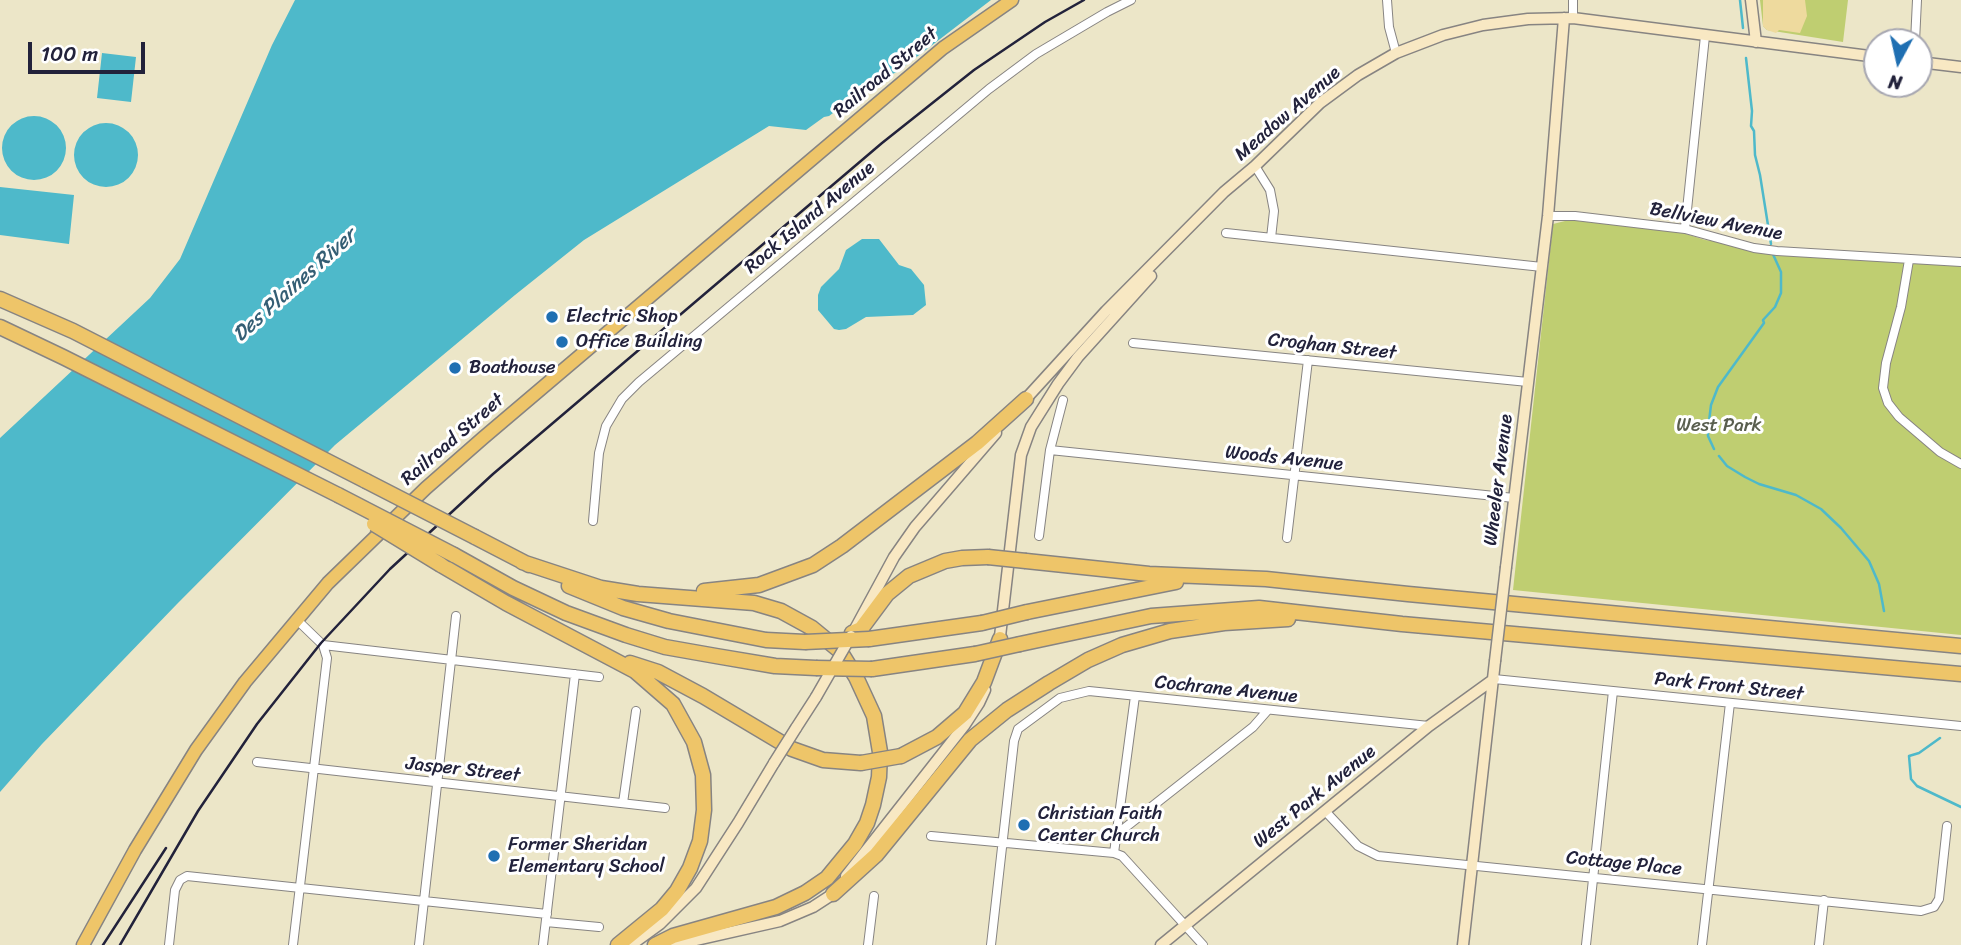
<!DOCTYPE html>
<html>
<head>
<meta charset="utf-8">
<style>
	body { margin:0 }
	#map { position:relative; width:1961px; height:945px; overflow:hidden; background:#ece6c8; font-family:Sriracha,sans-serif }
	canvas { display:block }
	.north { position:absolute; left:1863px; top:28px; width:70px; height:70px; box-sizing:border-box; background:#fff; border:2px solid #a7a7b1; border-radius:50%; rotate:188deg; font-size:19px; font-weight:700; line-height:28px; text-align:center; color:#22223b }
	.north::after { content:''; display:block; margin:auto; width:24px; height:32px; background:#1f6fb2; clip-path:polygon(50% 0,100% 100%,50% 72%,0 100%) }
	.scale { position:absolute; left:28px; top:42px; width:117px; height:32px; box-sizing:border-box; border:4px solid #22223b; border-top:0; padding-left:9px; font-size:21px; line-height:24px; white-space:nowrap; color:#22223b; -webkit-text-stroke:5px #fff; paint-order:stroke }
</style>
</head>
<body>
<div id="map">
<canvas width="1961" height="945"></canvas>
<div class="north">N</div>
<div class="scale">100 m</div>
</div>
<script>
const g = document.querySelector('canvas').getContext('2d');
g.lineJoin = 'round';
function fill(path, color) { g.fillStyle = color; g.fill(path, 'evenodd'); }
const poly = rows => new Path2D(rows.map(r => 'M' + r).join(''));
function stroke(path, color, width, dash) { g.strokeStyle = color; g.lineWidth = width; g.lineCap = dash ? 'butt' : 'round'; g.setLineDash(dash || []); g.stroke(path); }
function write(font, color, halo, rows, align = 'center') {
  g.font = font + ' Sriracha,sans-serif'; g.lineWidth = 6; g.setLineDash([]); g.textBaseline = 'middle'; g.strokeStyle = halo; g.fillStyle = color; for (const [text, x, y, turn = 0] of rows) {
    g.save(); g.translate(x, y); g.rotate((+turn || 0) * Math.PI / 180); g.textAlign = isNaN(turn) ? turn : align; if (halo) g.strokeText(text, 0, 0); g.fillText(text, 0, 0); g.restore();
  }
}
fill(poly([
	[1760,0,1848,0,1843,42,1767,30,1763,26],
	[1569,220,1680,232,1705,240,1818,254,1961,265,1961,635,1513,590,1553,224]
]), '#bfce71');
fill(poly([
	[1763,0,1805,0,1807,16,1800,33,1779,30,1776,33,1767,30,1763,26]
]), '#eeda9e');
fill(poly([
	[295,0,991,0,897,72,876,81,829,116,824,117,806,130,769,126,584,240,515,295,335,445,177,604,42,744,0,792,0,438,150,298,180,259,272,45],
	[102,53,136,57,131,102,97,98],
	'2 148a32 32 0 1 1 64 0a32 32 0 1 1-64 0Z',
	'74 155a32 32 0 1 1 64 0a32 32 0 1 1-64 0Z',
	[0,187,74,195,69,244,0,235],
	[862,239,879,239,899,265,911,269,924,285,926,305,913,315,866,317,846,329,839,330,834,329,818,310,818,295,821,287,839,269,846,250]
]), '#4eb9ca');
stroke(poly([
	[1740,0,1743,28],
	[1746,58,1752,111,1751,126,1754,131,1755,155,1760,175,1771,244],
	[1714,449,1708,436,1708,430,1711,405,1718,387,1764,323,1763,320,1775,307,1781,293,1781,272,1772,252],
	[1719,456,1727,466,1745,477,1759,484,1796,495,1821,509,1841,528,1869,561,1879,584,1884,611],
	[1940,738,1919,753,1909,756,1911,779,1917,786,1961,807]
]), '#4eb9ca', 2.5);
const street = poly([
	[1387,0,1389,27,1396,53],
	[1573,18,1573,0],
	[1915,42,1917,0],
	[1255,166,1270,190,1274,211,1271,238],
	[1548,216,1575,216,1685,229,1754,248,1777,251,1961,262],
	[1685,229,1705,36],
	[1226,233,1542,267],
	[1909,260,1901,307,1886,363,1883,388,1888,403,1899,417,1940,452,1961,464],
	[1133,343,1528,382],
	[1050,450,1514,498],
	[593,521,599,453,606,426,622,399,639,382,989,89,1036,54,1107,12,1131,0],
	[1039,536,1050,450,1063,400],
	[1287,538,1308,360],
	[323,645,599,677],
	[1494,679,1961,726],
	[257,762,665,808],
	[623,803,636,711],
	[1326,812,1358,846,1378,856,1921,911,1934,907,1939,899,1947,826],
	[1117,834,1253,727,1267,711],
	[931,836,1114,853,1122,856,1203,945],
	[1114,853,1135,696],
	[546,922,599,927],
	[169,945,175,890,180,880,187,876,547,914],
	[293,945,327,658,323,645,296,619],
	[419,945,456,616],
	[543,945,575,674],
	[868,945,874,896],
	[991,945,1014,741,1018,729,1060,698,1089,691,1429,726],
	[1586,945,1613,691],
	[1702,945,1730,703],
	[1819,945,1824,900]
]);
const secondary = poly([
	[1751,0,1756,42],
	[1919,62,1961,67],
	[1023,402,1106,311,1224,192,1255,166,1320,103,1358,75,1396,53,1443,35,1483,25,1528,19,1573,18,1877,57],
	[1506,567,1548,216,1564,18],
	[855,629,894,557,915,527,996,433],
	[999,645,1021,455,1031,427,1058,384,1078,357,1151,276],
	[796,728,816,697],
	[846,876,964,726,979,703,985,690],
	[631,945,660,924,696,888,738,823,774,763],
	[674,945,780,921,813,907,833,894,837,889],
	[1161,945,1429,726,1494,679],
	[1463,945,1495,661]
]);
const primary = poly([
	[83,945,135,850,196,750,245,682,328,583,426,488,483,438,943,48,1012,0]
]);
const highway = poly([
	[0,299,73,331,366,481],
	[0,327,63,357,338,495],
	[475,537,529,565],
	[454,555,513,588,566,613,626,635,665,647,716,656,775,666,816,668],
	[1026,561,1149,574,1266,579,1408,594,1961,646],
	[522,562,601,588,638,594,754,603,781,611,812,628,840,651,856,677,874,716,880,752,879,777,873,805,867,823,855,844,827,878,805,893,776,907,673,936,655,945],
	[441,565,506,603,635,671,673,704,694,742,703,775,704,810,700,841,690,868,677,891,662,909,618,945],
	[569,586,623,608,669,621,766,640,805,642],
	[704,591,759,585,813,565,842,546,977,443,1026,399],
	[1027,612,1176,582],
	[852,633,861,629,887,594,909,576,945,561,962,558,988,557],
	[869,639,982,623],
	[1020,644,1151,616,1259,608,1402,624,1961,674],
	[630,663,658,672,703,696,792,749,823,760,861,763],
	[872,669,975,654],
	[901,756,937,737,965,713,984,682,1000,639],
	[833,894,876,855,970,740,1007,710,1049,683,1088,660,1122,645,1170,631,1224,623,1288,619]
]);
stroke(street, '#878482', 10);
stroke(secondary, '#878482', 13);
stroke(primary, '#878482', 15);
stroke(highway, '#878482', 17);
stroke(street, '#fff', 8);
stroke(secondary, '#f8e8c3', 10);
stroke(primary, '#eec569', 12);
stroke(highway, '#eec569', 14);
stroke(poly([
	[103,945,166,848],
	[120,945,198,811,257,724,321,643,390,569,493,474,882,143,974,70,1045,22,1084,0]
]), '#22223b', 2.5);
const secondaryBridge = poly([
	[1495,661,1506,567],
	[816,697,851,636],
	[774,763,796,728]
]);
const highwayBridge = poly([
	[366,481,475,537],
	[338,495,454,555],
	[374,524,441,565],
	[988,557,1026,561],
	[982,623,1027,612],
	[805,642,869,639],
	[975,654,1020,644],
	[816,668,872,669],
	[861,763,901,756]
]);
stroke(secondaryBridge, '#878482', 13, []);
stroke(highwayBridge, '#878482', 17, []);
stroke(secondaryBridge, '#f8e8c3', 10);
stroke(highwayBridge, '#eec569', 14);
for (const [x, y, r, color] of [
	[552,317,7,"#1f6fb2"],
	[562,342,7,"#1f6fb2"],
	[455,368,7,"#1f6fb2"],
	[1024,825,7,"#1f6fb2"],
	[494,856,7,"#1f6fb2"]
]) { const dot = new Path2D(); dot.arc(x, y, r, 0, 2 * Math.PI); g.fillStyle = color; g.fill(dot); stroke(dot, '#fff', 2.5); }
write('19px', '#22223b', '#fff', [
	["Railroad Street",886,73,-40],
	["Meadow Avenue",1288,114,-41],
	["Rock Island Avenue",810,218,-40],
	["Bellview Avenue",1716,222,11],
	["Croghan Street",1332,347,6],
	["Railroad Street",453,440,-41],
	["Woods Avenue",1284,459,6],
	["Wheeler Avenue",1499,480,-83],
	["Park Front Street",1729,687,6],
	["Cochrane Avenue",1226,690,6],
	["Jasper Street",463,770,6],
	["West Park Avenue",1315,797,-39],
	["Cottage Place",1624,864,6]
]);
write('19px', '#22223b', '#fff', [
	["Electric Shop",566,317],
	["Office Building",576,342],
	["Boathouse",469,368],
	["Christian Faith",1038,814],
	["Center Church",1038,836],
	["Former Sheridan",508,845],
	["Elementary School",508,867]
], 'left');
write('19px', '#595e4e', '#fff', [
	["West Park",1719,426]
]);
write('italic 21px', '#345e74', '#fff', [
	["Des Plaines River",295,286,-42]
]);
</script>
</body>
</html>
